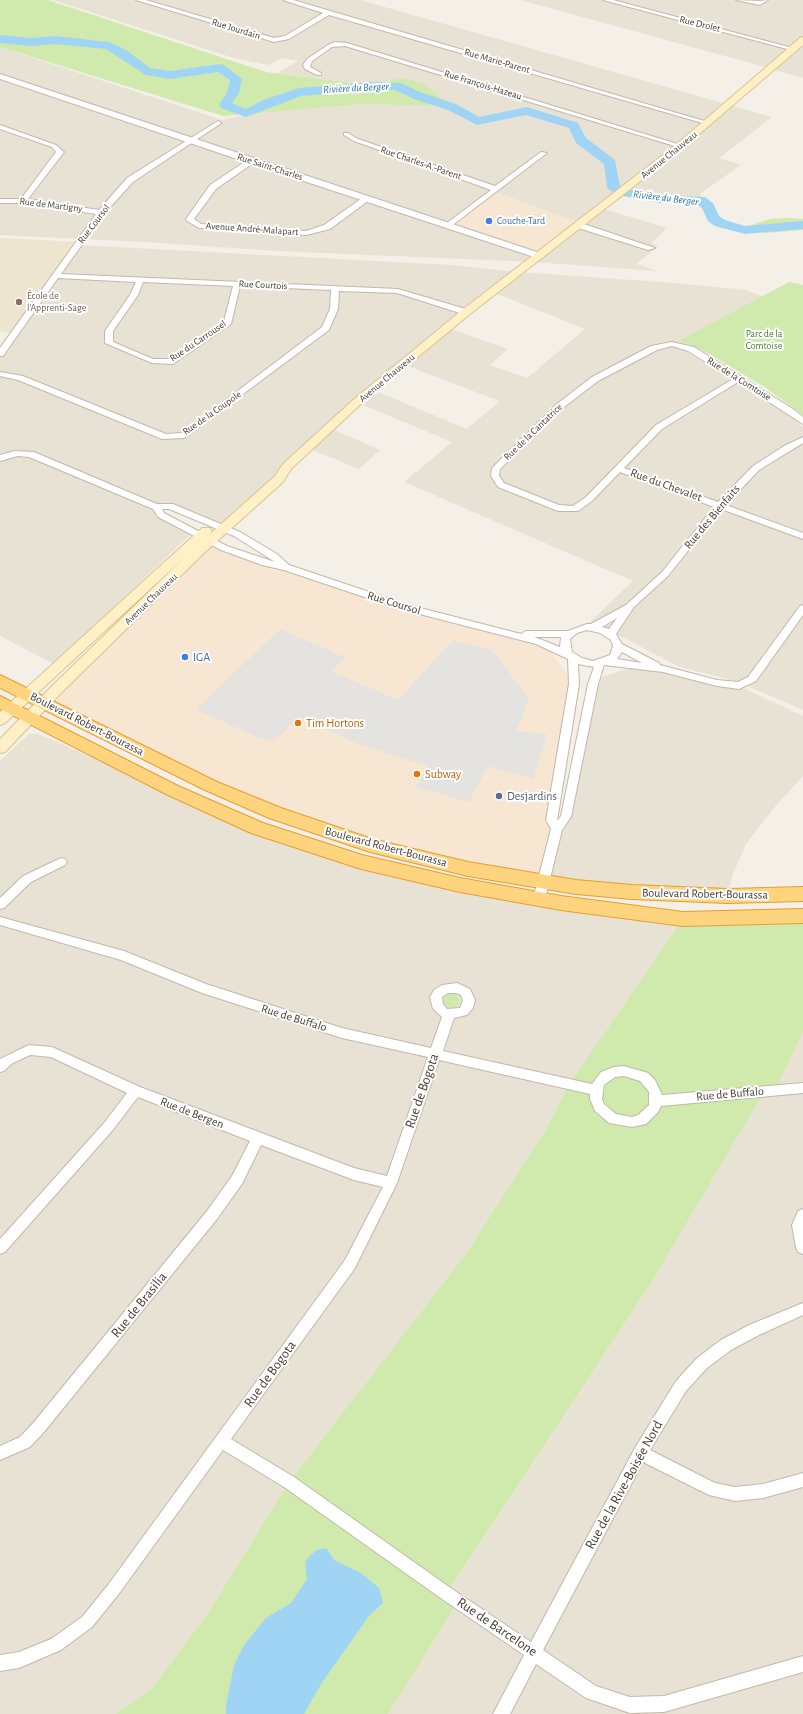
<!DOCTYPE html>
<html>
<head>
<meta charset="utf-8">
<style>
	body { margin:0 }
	canvas { display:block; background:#f4f0e7 }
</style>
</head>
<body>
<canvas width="803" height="1714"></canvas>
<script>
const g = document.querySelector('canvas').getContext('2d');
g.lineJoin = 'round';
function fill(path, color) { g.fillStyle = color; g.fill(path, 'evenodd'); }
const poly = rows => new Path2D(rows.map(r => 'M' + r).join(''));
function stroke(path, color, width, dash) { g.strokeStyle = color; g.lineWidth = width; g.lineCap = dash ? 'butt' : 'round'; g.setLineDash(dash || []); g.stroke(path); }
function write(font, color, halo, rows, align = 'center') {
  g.font = font + ' "Alegreya Sans",sans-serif'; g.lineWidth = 4; g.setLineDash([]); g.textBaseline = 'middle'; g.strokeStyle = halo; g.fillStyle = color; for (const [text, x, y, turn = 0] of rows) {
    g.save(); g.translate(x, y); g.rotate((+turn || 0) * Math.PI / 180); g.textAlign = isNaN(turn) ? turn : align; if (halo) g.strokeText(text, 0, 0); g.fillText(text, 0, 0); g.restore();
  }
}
fill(poly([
	[53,0,360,0,772,117,719,158,741,165,700,194,700,200,660,199,623,192,601,208,667,228,652,243,658,246,637,264,657,271,532,262,277,251,145,242,0,235,0,47,222,120,369,85,277,73,298,61,282,58,269,65,237,59],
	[520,0,803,0,803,78,772,69],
	[78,245,451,265,519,272,675,283,746,290,764,297,680,348,789,414,803,427,803,710,735,681,680,667,591,621,633,581,404,482,452,442,358,403,330,428,380,450,359,469,308,448,223,528,170,507,157,507,161,515,192,533,54,664,0,636,0,354],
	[492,292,585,329,527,378,490,365,508,349,448,328],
	[403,364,499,401,499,402,467,429,373,390],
	[636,666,739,686,803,716,803,776,773,809,746,844,733,874,727,896,576,887,545,874,566,817,593,684,605,676],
	[29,734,38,734,257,828,361,862,683,919,569,1084,545,1131,465,1255,289,1482,208,1613,152,1689,116,1714,0,1714,0,761],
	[803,1032,803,1714,386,1714,447,1594,648,1288,764,1091,775,1091]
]), '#e8e2d5');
fill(poly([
	[493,191,581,223,540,256,450,225],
	[210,541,350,590,547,646,574,684,551,820,557,829,545,874,468,869,275,813,44,703]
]), '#f7e6d1');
fill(poly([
	[0,238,80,242,14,334,0,331]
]), '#eee5d0');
fill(poly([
	[0,0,48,0,266,72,361,84,389,81,399,78,409,79,424,84,452,106,361,104,223,116,0,47],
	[788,218,803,219,803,230,765,233,751,225,770,219],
	[789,282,803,285,803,415,766,388,706,352,680,340],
	[803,916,803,1032,775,1091,764,1092,648,1288,447,1593,458,1601,388,1714,116,1714,152,1689,208,1613,289,1482,465,1255,545,1131,569,1084,683,919],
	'443 1001a8 8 0 1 1 16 0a8 8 0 1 1-16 0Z'
]), '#d0eaae');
fill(poly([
	[280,629,346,658,331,671,398,700,453,640,493,651,529,699,516,731,547,734,533,779,488,766,469,802,416,787,428,766,358,744,299,717,277,739,267,741,196,710]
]), '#e5e3df');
fill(poly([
	[326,1548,334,1560,361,1573,379,1588,383,1603,369,1616,321,1684,304,1714,226,1714,226,1706,234,1665,244,1645,266,1618,291,1603,307,1579,305,1561,316,1550]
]), '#a0d4f4');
fill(poly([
	[0,35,31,38,55,36,109,42,126,50,150,68,170,71,220,64,224,65,242,79,239,93,232,103,246,109,263,100,299,88,372,82,401,83,422,93,456,104,479,117,527,107,578,123,586,138,615,160,620,186,627,189,660,195,705,197,713,203,719,216,725,220,745,226,803,221,803,229,745,234,715,226,708,221,702,208,697,204,660,203,618,195,607,188,604,164,576,143,569,128,526,115,477,125,448,110,414,99,395,90,372,90,301,96,246,117,221,108,219,105,227,93,230,80,218,72,170,79,146,75,106,49,55,44,31,46,0,43,0,35]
]), '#a0d4f4');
const minor = poly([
	[136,0,146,0,274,38,285,36,323,13,283,0,293,0,711,123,706,124,329,15,289,39,274,42,136,0],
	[603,0,613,0,796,49,791,50,603,0],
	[736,0,759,1,768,0,760,5,736,0],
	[335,42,347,43,684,146,678,147,345,46,332,47,312,61,310,67,321,73,321,75,317,75,305,69,303,65,307,59,328,45,335,42],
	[218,121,221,123,220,124,133,182,104,214,61,274,398,289,469,310,469,314,463,314,397,293,339,291,338,309,329,330,184,438,162,439,18,380,0,376,0,372,23,376,166,434,182,433,322,327,330,309,331,290,240,286,231,324,173,364,152,363,105,343,105,331,130,295,136,282,58,278,3,356,0,356,0,348,96,214,23,203,0,203,0,199,21,199,56,152,52,147,0,129,0,125,56,145,64,152,28,199,99,210,127,178,218,121],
	[143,282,233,286,224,321,168,359,153,359,113,342,113,331,138,295,143,282],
	[344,133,348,133,358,139,495,186,541,152,547,153,450,227,447,227,447,223,491,190,354,141,344,135,344,133],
	[249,159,256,161,216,189,194,219,201,224,306,231,324,225,365,196,372,198,330,229,306,235,199,228,187,221,186,219,210,185,249,159],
	[575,223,581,223,655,248,648,250,575,227,575,223],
	[672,342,694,347,793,409,803,417,803,424,738,382,662,429,624,468,718,502,753,466,784,446,803,437,803,443,759,470,726,505,803,533,803,539,721,509,668,576,634,607,616,634,622,644,659,663,660,665,717,680,738,682,748,677,800,606,803,605,803,615,756,681,739,689,717,686,663,672,604,665,598,684,571,817,562,830,545,899,543,902,539,903,535,902,533,899,551,829,546,820,569,684,568,659,536,644,400,609,284,570,262,565,221,550,158,517,153,509,29,457,18,456,0,461,0,455,15,451,34,452,157,504,173,504,240,532,277,554,289,565,405,604,521,634,526,631,568,631,587,624,591,624,626,605,662,572,714,507,620,472,592,501,578,511,558,511,498,487,491,476,492,468,557,404,592,377,651,346,672,342],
	[672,346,688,351,733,379,656,425,586,497,573,506,559,505,504,483,499,476,500,469,563,408,598,381,657,350,672,346],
	[162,509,169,509,234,536,275,562,227,546,164,513,162,509],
	[617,618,609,629,602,627,617,618],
	[587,630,600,633,611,640,613,646,610,655,593,661,582,658,572,652,570,639,577,633,587,630],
	[534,637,561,637,560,647,542,640,534,637],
	[622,652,642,663,617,659,622,652],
	[578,664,594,667,588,684,561,816,557,821,579,684,578,664],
	[61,858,65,859,67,862,65,865,31,882,4,908,0,909,0,898,23,876,61,858],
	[0,917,124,951,206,984,342,1028,431,1048,442,1017,433,1009,430,997,434,990,442,985,457,983,470,989,475,1000,473,1008,467,1015,454,1018,443,1051,592,1084,601,1072,614,1067,624,1066,648,1073,655,1080,662,1095,803,1083,803,1093,661,1106,658,1112,646,1124,632,1127,609,1123,595,1111,590,1099,590,1094,439,1060,397,1183,355,1268,231,1439,294,1477,452,1589,531,1642,635,1448,676,1381,697,1358,721,1340,749,1325,803,1303,803,1315,759,1335,731,1350,707,1368,686,1391,650,1450,715,1483,735,1487,763,1484,803,1473,803,1487,763,1498,735,1501,709,1495,643,1462,543,1650,596,1686,630,1697,664,1696,803,1656,803,1672,664,1712,630,1713,586,1698,536,1664,510,1714,493,1714,524,1655,442,1599,284,1487,223,1450,118,1595,92,1627,61,1650,19,1668,0,1671,0,1655,19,1652,51,1639,82,1617,108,1585,345,1260,383,1187,354,1180,261,1145,242,1184,217,1219,44,1432,30,1447,0,1460,0,1446,20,1437,34,1422,207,1211,232,1176,250,1141,138,1097,112,1131,5,1252,0,1254,0,1239,104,1123,127,1093,51,1057,30,1055,11,1064,4,1071,0,1072,0,1059,29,1045,52,1047,140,1087,354,1168,387,1176,428,1057,342,1038,202,993,121,960,0,925,0,917],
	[448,993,456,993,461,995,463,1000,460,1008,447,1009,443,1004,442,997,448,993],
	[624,1076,640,1081,649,1092,649,1105,638,1115,632,1117,616,1114,604,1104,602,1099,604,1085,615,1077,624,1076],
	[803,1209,803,1254,798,1252,796,1248,792,1225,798,1211,803,1209]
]);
const tertiary = poly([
	[0,74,543,254,545,256,540,259,537,258,249,163,0,79,0,74]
]);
const secondary = poly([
	[803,37,803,45,683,148,470,314,361,404,291,469,283,482,205,552,60,694,5,752,0,753,0,739,50,688,186,556,5,723,0,725,0,712,202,528,210,528,212,531,210,534,275,476,283,464,353,400,462,310,677,144,800,38,803,37]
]);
const trunk = poly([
	[0,675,217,782,281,808,372,839,468,862,576,880,632,885,727,889,803,887,803,901,727,903,632,899,576,894,468,876,370,852,269,818,205,790,0,688,0,675],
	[0,696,178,786,263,823,362,855,460,878,561,896,683,912,803,909,803,923,683,926,561,910,460,892,361,869,251,833,166,794,0,709,0,696]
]);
stroke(minor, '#c0b8a9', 2);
stroke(tertiary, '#c0b8a9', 2);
stroke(secondary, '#d7c495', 2);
stroke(trunk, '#e59e30', 2);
fill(minor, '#fff');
fill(tertiary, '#fff');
fill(secondary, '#fff0c6');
fill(trunk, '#ffd47e');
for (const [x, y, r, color] of [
	[489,221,4,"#3f7fe0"],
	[19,302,4,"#8d6e63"],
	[185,657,4,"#3f7fe0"],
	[298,723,4,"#e8710a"],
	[417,774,4,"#e8710a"],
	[499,796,4,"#5c6f8a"]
]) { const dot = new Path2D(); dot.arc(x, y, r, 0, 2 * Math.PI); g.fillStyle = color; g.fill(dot); stroke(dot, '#fff', 1.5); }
write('10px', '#484035', '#fff', [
	["Rue Drolet",700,24,14],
	["Rue Jourdain",236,29,17],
	["Rue Marie-Parent",497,61,16],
	["Rue François-Hazeau",483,85,17],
	["Avenue Chauveau",669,155,-39],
	["Rue Charles-A.-Parent",421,163,19],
	["Rue Saint-Charles",270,167,18],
	["Rue de Martigny",51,205,7],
	["Rue Coursol",94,224,-53],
	["Avenue André-Malapart",252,229,4],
	["Rue Courtois",263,285,3],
	["Rue du Carrousel",198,341,-34],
	["Avenue Chauveau",387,378,-40],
	["Rue de la Comtoise",739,379,32],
	["Rue de la Coupole",212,413,-35],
	["Rue de la Cantatrice",533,432,-44],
	["Avenue Chauveau",151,599,-44]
]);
write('10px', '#366cbe', '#fff', [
	["Couche-Tard",497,221]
], 'left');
write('10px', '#785e54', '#fff', [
	["École de",27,296],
	["l'Apprenti-Sage",27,308]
], 'left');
write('10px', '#487d25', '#fff', [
	["Parc de la",764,334],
	["Comtoise",764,346]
]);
write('italic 11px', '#287ab1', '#fff', [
	["Rivière du Berger",356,88,-3],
	["Rivière du Berger",666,198,7]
]);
write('12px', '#484035', '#fff', [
	["Rue du Chevalet",666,485,20],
	["Rue des Bienfaits",712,517,-50],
	["Rue Coursol",394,603,17],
	["Boulevard Robert-Bourassa",87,724,27],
	["Boulevard Robert-Bourassa",386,847,15],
	["Boulevard Robert-Bourassa",705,894,1],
	["Rue de Buffalo",294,1018,17],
	["Rue de Buffalo",730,1094,-5],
	["Rue de Bergen",192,1113,21]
]);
write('12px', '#366cbe', '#fff', [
	["IGA",193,657]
], 'left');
write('12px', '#c56008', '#fff', [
	["Tim Hortons",306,723],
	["Subway",425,774]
], 'left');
write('12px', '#4e5e75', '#fff', [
	["Desjardins",507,796]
], 'left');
write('14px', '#484035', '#fff', [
	["Rue de Bogota",422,1091,-71],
	["Rue de Brasilia",139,1305,-51],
	["Rue de Bogota",270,1374,-54],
	["Rue de la Rive-Boisée Nord",624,1485,-61],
	["Rue de Barcelone",497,1627,34]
]);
</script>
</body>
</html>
